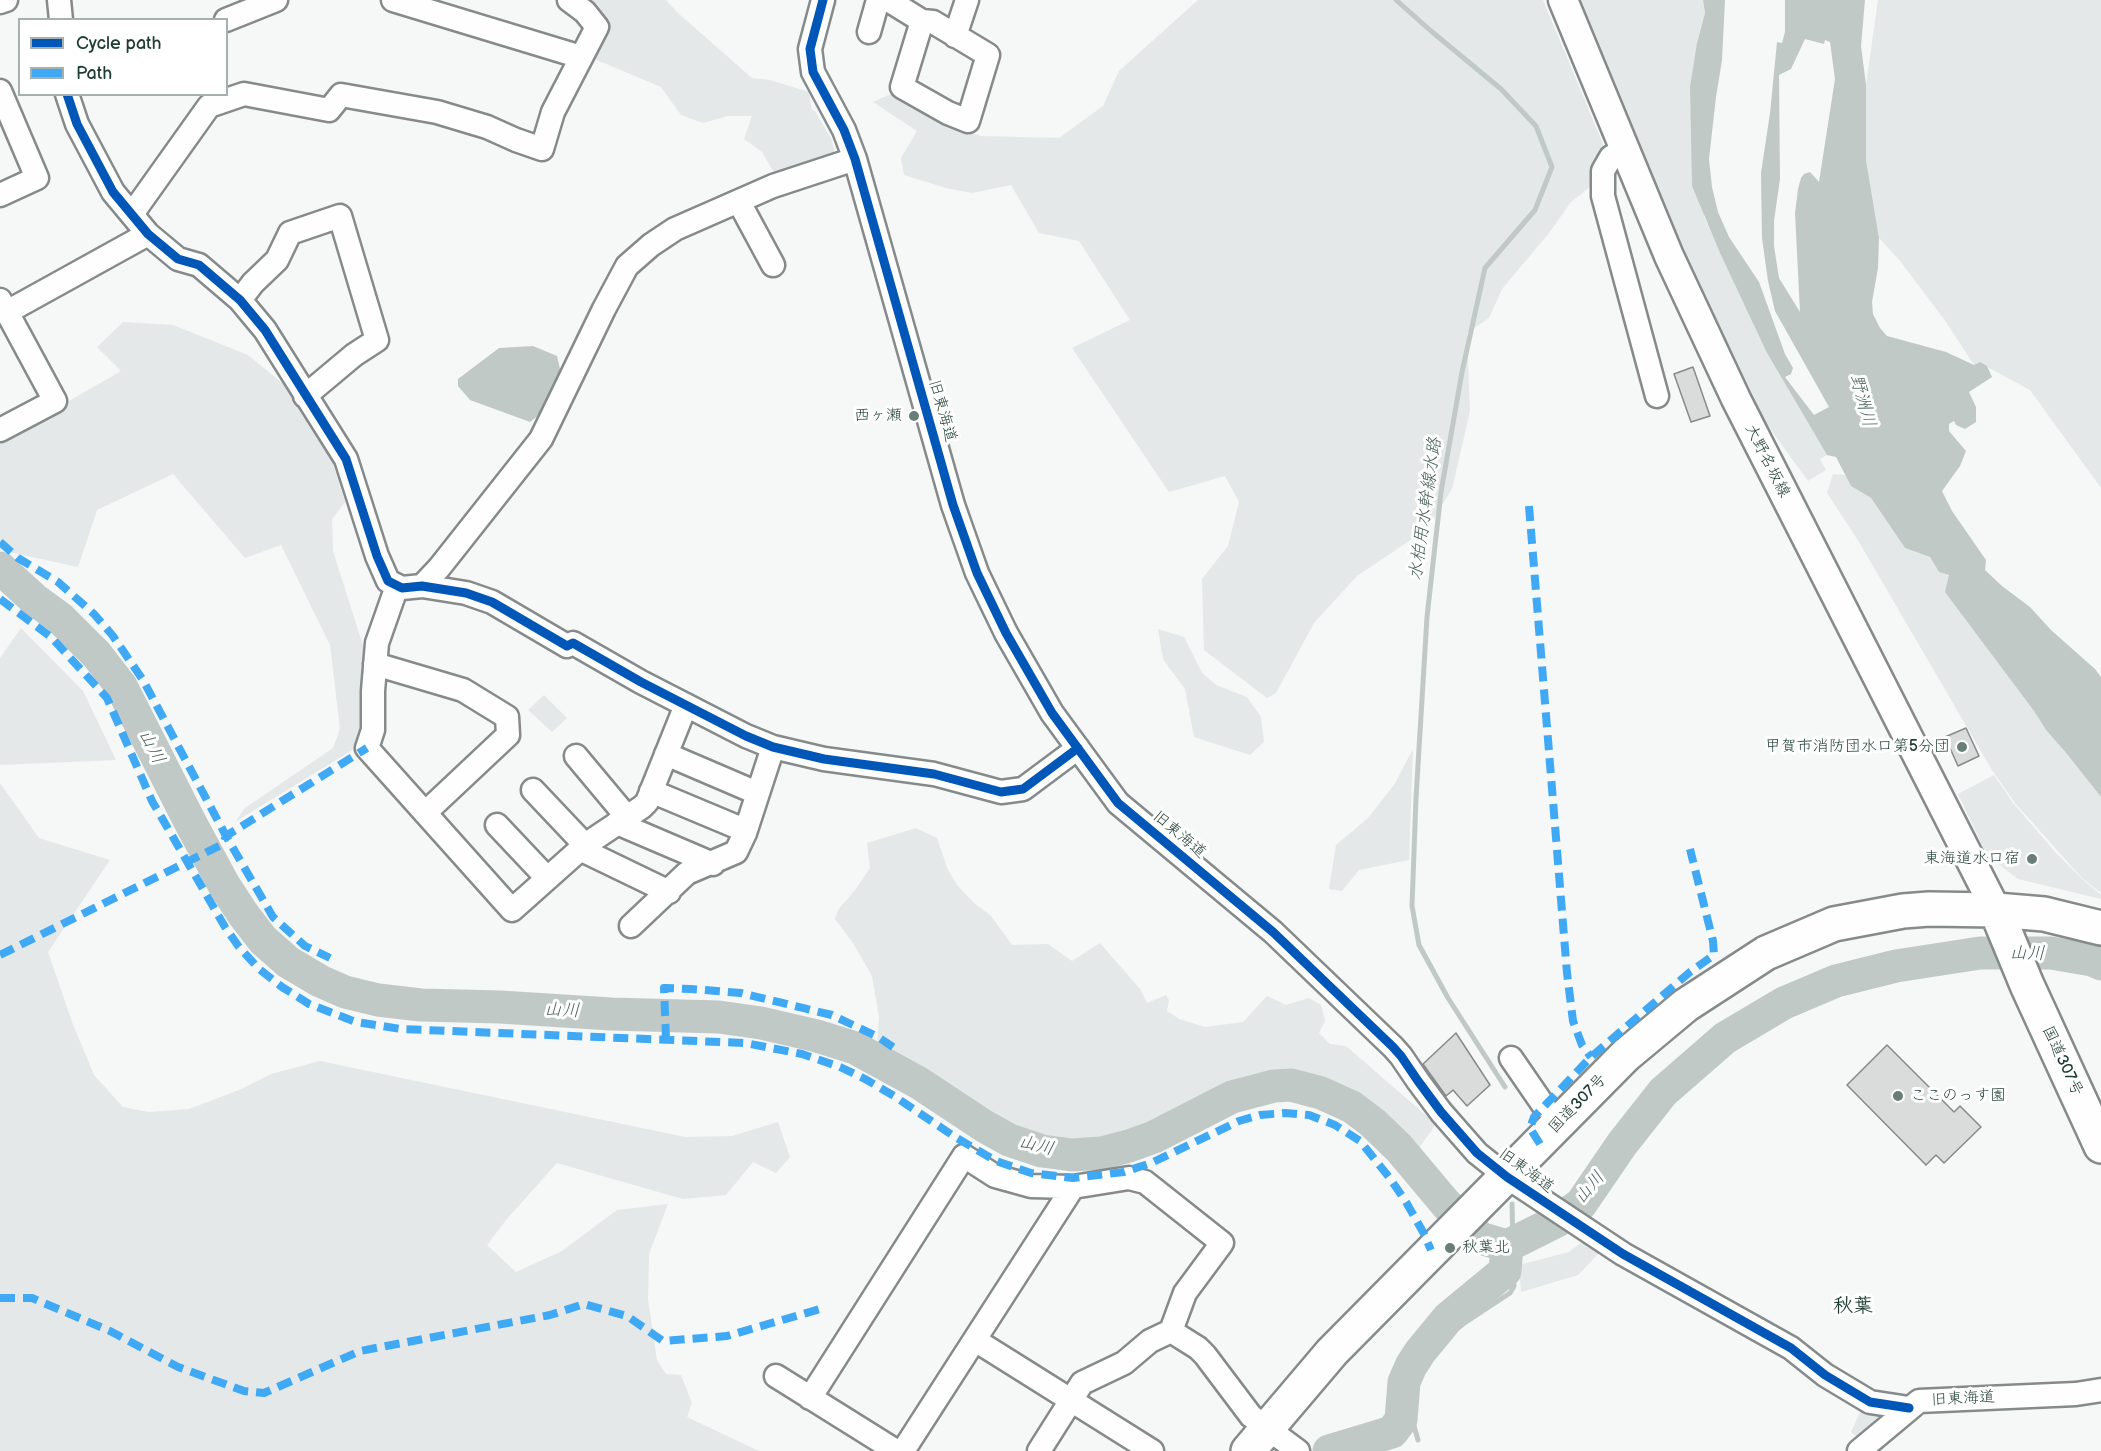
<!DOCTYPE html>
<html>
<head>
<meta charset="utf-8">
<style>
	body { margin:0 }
	#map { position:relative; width:2101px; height:1451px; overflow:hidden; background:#f6f7f7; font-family:"Balsamiq Sans",sans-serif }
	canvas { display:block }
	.legend { position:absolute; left:18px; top:18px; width:210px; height:78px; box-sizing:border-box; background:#fff; border:2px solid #a5b1ae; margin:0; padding:8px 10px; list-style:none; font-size:18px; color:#1f3d34 }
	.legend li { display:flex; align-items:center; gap:12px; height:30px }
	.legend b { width:30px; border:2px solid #a5b1ae }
</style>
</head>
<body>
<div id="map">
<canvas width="2101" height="1451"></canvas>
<ul class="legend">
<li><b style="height:8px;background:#0057b8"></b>Cycle path</li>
<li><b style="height:8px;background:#3fa9f5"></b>Path</li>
</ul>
</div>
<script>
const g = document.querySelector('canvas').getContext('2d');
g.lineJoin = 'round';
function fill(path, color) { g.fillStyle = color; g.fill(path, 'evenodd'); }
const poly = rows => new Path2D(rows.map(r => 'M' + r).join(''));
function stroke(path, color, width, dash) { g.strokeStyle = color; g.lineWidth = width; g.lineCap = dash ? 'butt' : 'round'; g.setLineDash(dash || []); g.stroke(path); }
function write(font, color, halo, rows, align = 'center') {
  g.font = font + ' "Balsamiq Sans","Klee One",sans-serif'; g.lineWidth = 6; g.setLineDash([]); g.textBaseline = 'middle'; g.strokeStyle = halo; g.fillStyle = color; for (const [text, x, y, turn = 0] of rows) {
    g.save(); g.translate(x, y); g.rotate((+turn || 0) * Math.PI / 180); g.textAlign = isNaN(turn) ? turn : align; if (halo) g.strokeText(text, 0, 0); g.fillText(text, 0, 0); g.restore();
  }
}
fill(poly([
	[581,0,666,0,678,13,752,78,770,80,809,92,812,111,814,110,831,138,836,157,776,176,762,152,744,139,752,116,728,116,703,123,681,115,661,87,592,58,607,24],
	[1198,0,1543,0,1608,156,1590,187,1571,202,1549,233,1502,289,1489,318,1467,333,1470,411,1452,489,1427,529,1357,576,1314,623,1276,693,1267,698,1204,650,1202,579,1228,546,1239,502,1225,476,1169,492,1072,348,1130,320,1079,241,1039,233,1011,185,972,193,946,188,904,175,901,158,917,131,873,102,895,92,934,119,981,136,1059,138,1103,106,1119,71],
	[1571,0,1703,0,1705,13,1697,43,1704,217,1767,353,1827,455,1820,459,1826,470,1808,481,1739,386],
	[1878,0,2101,0,2101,488,2030,390,1980,363,1974,365,1944,319,1901,262,1879,238,1866,160,1866,85],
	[123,322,173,325,248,355,293,392,327,445,345,502,332,519,333,551,366,655,360,737,354,749,235,822,245,808,333,748,340,729,330,645,281,545,245,558,173,474,97,510,78,567,0,550,0,441,121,371,97,347],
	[1833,474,1846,475,1851,486,1871,498,1905,548,1930,557,1939,572,1949,575,1991,653,2034,711,2046,730,2067,754,2101,797,2101,893,2082,878,2015,803,1992,770,1859,542,1827,493],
	[21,628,83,691,116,760,0,765,0,658],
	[1158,629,1184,637,1202,673,1216,685,1247,697,1261,717,1264,742,1250,755,1194,737,1185,689,1163,659],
	[544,695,567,718,552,732,528,710],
	[1413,749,1409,860,1359,870,1342,891,1329,889,1336,845,1367,819,1394,785],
	[1994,775,2013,803,2056,853,2081,878,2101,895,2101,899,2018,879,1987,855,1958,794],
	[0,783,39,838,110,860,48,952,72,1022,94,1075,123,1107,149,1112,189,1109,239,1090,271,1074,320,1061,685,1137,732,1136,778,1122,790,1157,776,1173,753,1162,726,1195,683,1199,557,1163,506,1220,487,1245,516,1272,562,1251,617,1210,668,1204,649,1254,648,1299,657,1360,666,1374,681,1375,692,1403,687,1417,759,1451,0,1451],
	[916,828,937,838,948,870,957,885,974,903,991,916,1012,945,1048,944,1072,961,1100,943,1140,989,1147,1003,1166,995,1169,1000,1167,1011,1179,1019,1205,1027,1243,1022,1267,996,1286,1005,1309,998,1321,1005,1325,1021,1319,1033,1330,1044,1346,1046,1436,1124,1417,1151,1364,1100,1305,1079,1273,1079,1240,1084,1215,1092,1154,1127,1128,1138,1071,1149,1042,1146,1020,1140,990,1124,920,1071,877,1046,879,1017,872,976,853,943,835,919,838,910,855,890,870,868,867,843],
	[1583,1241,1601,1251,1578,1275,1521,1292,1519,1265,1569,1252],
	[1862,1408,1886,1414,1861,1440,1851,1432]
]), '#e4e8e8');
fill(poly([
	[1703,0,1725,0,1722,60,1716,97,1709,159,1712,187,1718,212,1729,237,1759,282,1785,354,1793,368,1791,374,1785,377,1814,415,1829,407,1775,311,1768,281,1762,238,1761,173,1770,113,1777,42,1782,43,1785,32,1785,0,1865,0,1861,46,1866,85,1866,160,1879,238,1878,268,1872,302,1873,314,1880,328,1887,336,1946,352,1974,365,1980,362,1987,366,1992,377,1969,392,1976,407,1976,422,1965,429,1956,425,1954,421,1949,424,1949,431,1966,451,1960,466,1942,491,1952,511,1986,560,1985,570,2002,586,2030,607,2051,630,2095,669,2101,677,2101,797,2067,754,2046,730,2034,711,1945,592,1949,575,1939,572,1930,557,1905,548,1871,498,1851,486,1836,457,1827,455,1767,353,1720,253,1692,186,1690,87,1697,43,1705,13],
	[1805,39,1824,44,1825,40,1830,42,1835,79,1819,182,1810,172,1804,174,1801,178,1798,189,1795,213,1800,312,1779,278,1774,246,1774,221,1780,179,1779,75,1791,69],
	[533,346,557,356,561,373,543,412,530,422,470,400,458,386,458,379,499,348]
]), '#c1c9c6');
stroke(poly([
	[1396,0,1431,31,1501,89,1536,126,1552,167,1535,210,1485,268,1462,372,1441,492,1427,617,1416,798,1412,906,1419,945,1448,998,1505,1087],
	[1418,1440,1414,1426,1412,1403,1418,1377,1428,1361,1445,1340,1460,1326,1510,1293,1514,1286,1512,1204]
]), '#c1c9c6', 5);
stroke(poly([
	[0,568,34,599,60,618,97,655,121,686,189,820,224,885,243,914,263,940,288,962,320,981,345,992,378,1000,421,1005,500,1007,611,1014,719,1017,761,1023,817,1036,855,1048,919,1083,984,1126,1009,1140,1042,1151,1072,1155,1102,1153,1129,1146,1154,1137,1232,1097,1274,1086,1291,1085,1321,1093,1352,1107,1373,1123,1399,1148,1446,1204,1480,1238,1507,1246,1557,1221,1581,1204,1622,1144,1663,1092,1725,1038,1784,1003,1836,981,1896,966,1980,953,2051,953,2092,960,2101,964],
	[1329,1451,1392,1432,1401,1420,1404,1382,1411,1366,1420,1352,1448,1318,1505,1271,1507,1246]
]), '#c1c9c6', 33);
const building = poly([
	[1693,367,1710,416,1691,422,1674,374,1693,367],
	[1966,728,1979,756,1958,766,1945,737,1966,728],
	[1456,1033,1490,1085,1467,1106,1453,1090,1446,1096,1423,1064,1456,1033],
	[1887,1045,1954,1112,1960,1106,1981,1127,1944,1163,1936,1155,1926,1165,1847,1085,1887,1045]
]);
fill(building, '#dadcdc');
stroke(building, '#858b8a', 1.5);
const minor = poly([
	[59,0,61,20],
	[393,0,581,57],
	[823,0,810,49,813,72,844,130,855,159,953,505,977,573,1006,633,1052,713,1118,803,1273,932,1393,1047,1401,1056,1418,1081,1441,1112,1477,1153,1507,1177,1623,1254,1791,1348,1825,1375,1870,1402,1909,1408],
	[888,0,922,21,933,22,988,55,968,121,948,113,902,87,922,21],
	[0,2,6,0],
	[226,20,276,0],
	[869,32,878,0],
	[955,36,967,0],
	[0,91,37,178,0,195],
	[67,94,77,124,113,192,148,234,178,259,199,265,240,300,265,330,346,459,377,556,388,581,402,588,422,586,466,593,492,602,567,646,573,643,641,682,746,736,773,747,824,759,934,774,1001,792,1023,789,1078,748],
	[1624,149,1611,157,1603,171,1603,196,1657,396],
	[739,202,773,265],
	[132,214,209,106,244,94,329,110,341,95,437,112,487,127,516,140,542,149,553,112,597,27,585,12,569,0],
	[0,300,7,312,148,234],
	[240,300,253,283,277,260,290,233,340,216,377,340,354,355,305,396],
	[0,430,55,401,7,312],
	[397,586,377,643,373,691,373,730,367,748,512,910,585,845,642,807,647,802,686,705],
	[422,586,439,568,541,439,604,309,627,266,651,245,675,229,773,186,855,159],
	[375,664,463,690,507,717,508,735,425,813],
	[666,754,757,793],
	[576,756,627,817],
	[533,790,585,845],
	[651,791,737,827,745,833],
	[617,823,713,864],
	[497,825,547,878],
	[580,849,669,892],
	[631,926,687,873,736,852,745,833,773,747],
	[1511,1058,1544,1106],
	[975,1340,1152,1451],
	[776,1376,896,1451],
	[810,1398,964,1156,995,1176,1031,1186,1073,1187,1129,1178,1145,1182,1222,1243,1185,1293,1171,1331],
	[903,1451,1073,1187],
	[1039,1451,1082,1383,1124,1363,1150,1341,1171,1331,1198,1348,1205,1355,1251,1416,1298,1451],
	[1859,1451,1919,1401,2076,1394,2101,1390]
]);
const major = poly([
	[1563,0,1669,256,1736,399,1996,910]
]);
const highway = poly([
	[1996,910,2027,985,2101,1146],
	[1248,1451,1332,1352,1626,1055,1686,1005,1766,953,1834,924,1903,911,1929,909,1996,910,2044,914,2101,928]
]);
stroke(minor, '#858b8a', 27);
stroke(major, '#858b8a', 33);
stroke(highway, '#858b8a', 38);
stroke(minor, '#fefefe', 22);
stroke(major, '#fefefe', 28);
stroke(highway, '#fefefe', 33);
stroke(poly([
	[1529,506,1567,973,1573,1021,1582,1045,1591,1057],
	[0,542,18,558,58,582,94,614,113,636,143,680,226,836,273,917,305,946,330,958],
	[0,599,51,637,107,698,152,801,225,927,239,947,258,968,282,987,309,1004,356,1022,401,1029,745,1043,802,1054,840,1067,865,1079,894,1096,955,1137,996,1161,1031,1173,1073,1178,1124,1172,1151,1163,1239,1121,1260,1115,1285,1113,1309,1115,1335,1125,1360,1141,1389,1177,1406,1202,1423,1232,1431,1250],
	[0,955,223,844,226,836,367,748],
	[666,1039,664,988,691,989,741,993,832,1015,878,1037,896,1049],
	[1540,1144,1530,1128,1534,1117,1591,1057,1690,972,1714,955,1713,941,1690,849],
	[0,1298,32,1298,110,1331,178,1367,244,1391,264,1393,360,1351,550,1315,584,1304,627,1316,663,1341,727,1336,820,1309]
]), '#3fa9f5', 8, [15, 8]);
stroke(poly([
	[823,0,810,49,813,72,844,130,855,159,953,505,977,573,1006,633,1052,713,1118,803,1273,932,1393,1047,1401,1056,1418,1081,1441,1112,1477,1153,1507,1177,1623,1254,1791,1348,1825,1375,1870,1402,1909,1408],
	[67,94,77,124,113,192,148,234,178,259,199,265,240,300,265,330,346,459,377,556,388,581,402,588,422,586,466,593,492,602,567,646,573,643,641,682,746,736,773,747,824,759,934,774,1001,792,1023,789,1078,748]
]), '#0057b8', 9);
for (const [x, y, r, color] of [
	[914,416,6,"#6a7e78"],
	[1962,747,6,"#6a7e78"],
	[2032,859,6,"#6a7e78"],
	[1898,1096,6,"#6a7e78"],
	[1450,1248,6,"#6a7e78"]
]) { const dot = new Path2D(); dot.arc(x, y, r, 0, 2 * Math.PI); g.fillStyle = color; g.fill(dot); stroke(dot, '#fff', 2); }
write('16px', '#1f3d34', '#fff', [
	["旧東海道",942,411,74],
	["大野名坂線",1767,461,63],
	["旧東海道",1179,835,40],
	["国道307号",2062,1061,65],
	["国道307号",1578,1104,-46],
	["旧東海道",1526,1171,36],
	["旧東海道",1963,1399,-3]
]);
write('16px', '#1f3d34', '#fff', [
	["西ヶ瀬",902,416],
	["甲賀市消防団水口第5分団",1950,747],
	["東海道水口宿",2020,859],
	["ここのっす園",1910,1096,"left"],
	["秋葉北",1462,1248,"left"]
], 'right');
write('italic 18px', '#49615a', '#fff', [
	["野洲川",1862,401,75],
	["水柏用水幹線水路",1426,509,-82],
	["山川",151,747,63],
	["山川",2027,954,1],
	["山川",562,1011,2],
	["山川",1036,1146,13],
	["山川",1590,1188,-50]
]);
write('bold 20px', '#1f3d34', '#fff', [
	["秋葉",1853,1307]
]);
</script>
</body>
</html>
